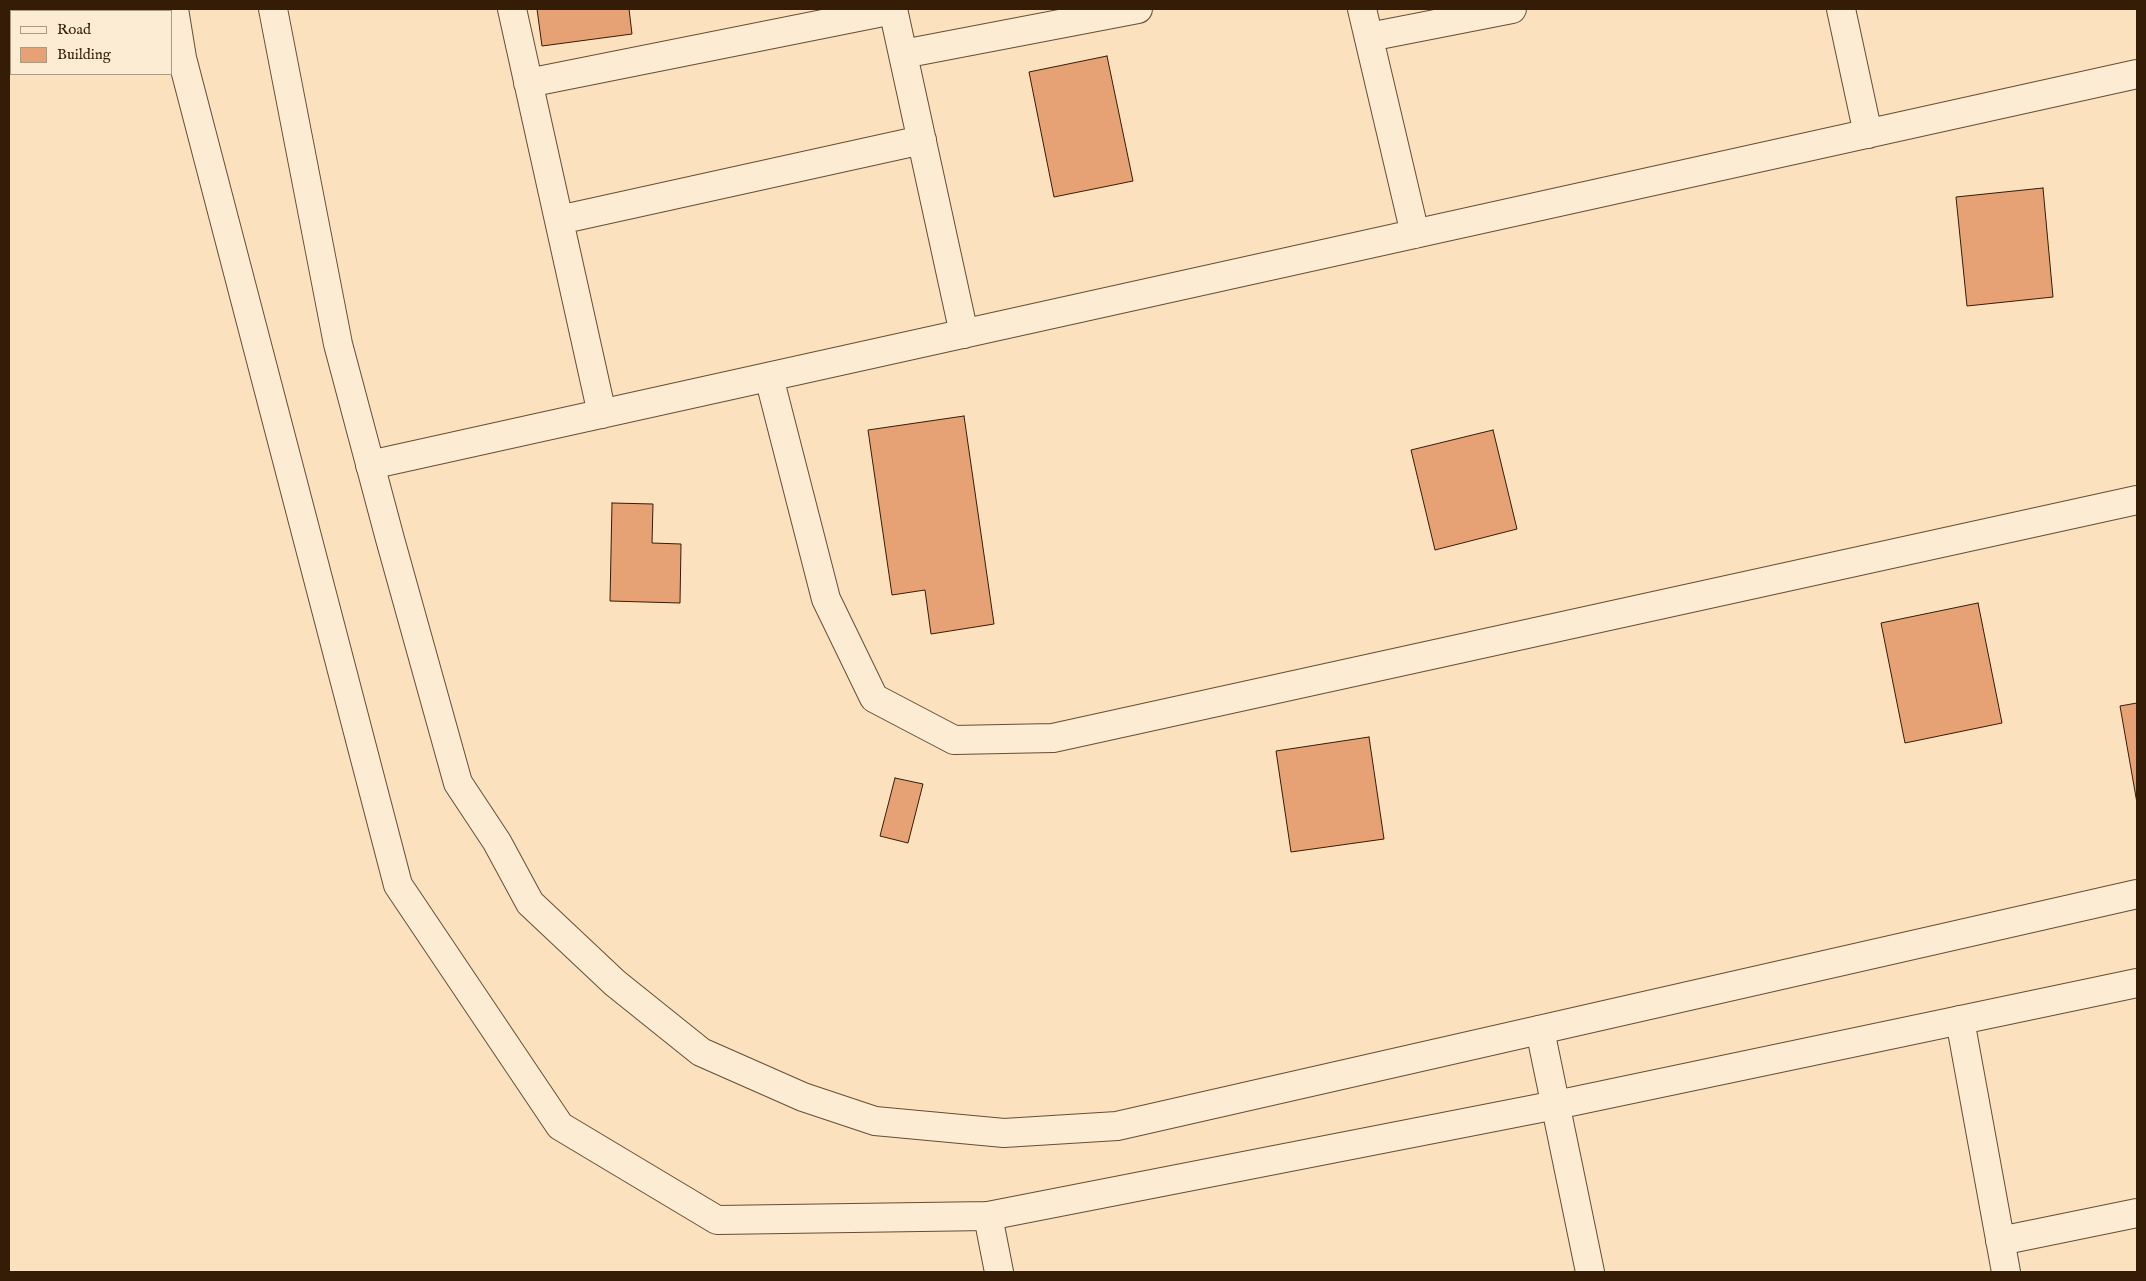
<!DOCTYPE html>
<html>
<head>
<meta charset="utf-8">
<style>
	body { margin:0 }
	#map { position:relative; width:2146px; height:1281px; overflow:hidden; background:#fbe1bd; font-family:"IM FELL English",serif }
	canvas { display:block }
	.frame { position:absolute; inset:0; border:10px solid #341c07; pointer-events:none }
	.legend { position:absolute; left:10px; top:10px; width:162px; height:65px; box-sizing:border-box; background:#fcecd4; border:1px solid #ac9982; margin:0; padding:6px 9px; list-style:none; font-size:15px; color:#341c07 }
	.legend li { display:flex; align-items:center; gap:10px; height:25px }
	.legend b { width:25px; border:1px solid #ac9982 }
</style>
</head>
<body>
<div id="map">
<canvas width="2146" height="1281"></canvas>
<div class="frame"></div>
<ul class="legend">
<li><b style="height:6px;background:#fcecd4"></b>Road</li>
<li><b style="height:14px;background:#e6a275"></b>Building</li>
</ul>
</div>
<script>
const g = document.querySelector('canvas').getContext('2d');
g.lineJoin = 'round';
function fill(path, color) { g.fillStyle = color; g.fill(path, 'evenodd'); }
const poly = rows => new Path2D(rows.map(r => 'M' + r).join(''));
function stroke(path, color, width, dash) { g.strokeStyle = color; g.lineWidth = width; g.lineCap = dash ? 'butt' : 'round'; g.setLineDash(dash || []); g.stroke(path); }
const building = poly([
	[537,9,629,9,632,34,542,46,537,9],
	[1107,56,1133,181,1054,197,1029,72,1107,56],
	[2043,188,2053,297,1967,306,1956,197,2043,188],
	[964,416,994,624,931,634,925,590,892,595,868,430,964,416],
	[1493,430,1517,529,1435,550,1411,450,1493,430],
	[612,503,653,504,652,543,681,544,680,603,610,601,612,503],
	[1978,603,2002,723,1905,743,1881,623,1978,603],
	[2137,703,2137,803,2120,706,2137,703],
	[1369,737,1384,839,1291,852,1276,751,1369,737],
	[895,778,923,784,908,843,880,836,895,778]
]);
fill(building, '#e6a275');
stroke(building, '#341c07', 1);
const minor = poly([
	[512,9,602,414],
	[893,9,964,334],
	[1362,9,1415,234],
	[1841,9,1868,134],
	[1369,37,1512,9],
	[903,54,1138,9],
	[528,83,893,10],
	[559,220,922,140],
	[769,377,826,599,874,698,954,740,1053,738,2137,500],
	[370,465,2137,74],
	[1960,1020,2006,1272],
	[1540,1030,1590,1272],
	[988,1216,999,1272],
	[2000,1241,2137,1213]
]);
const tertiary = poly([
	[174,9,182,58,398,885,560,1126,717,1220,988,1216,1556,1105,2137,983],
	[273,9,338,344,390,539,458,783,497,842,530,903,615,983,701,1052,803,1097,875,1121,1004,1133,1117,1126,2137,894]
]);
stroke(minor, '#664d34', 30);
stroke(tertiary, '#664d34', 30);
stroke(minor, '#fcecd4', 28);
stroke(tertiary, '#fcecd4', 28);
</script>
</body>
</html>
